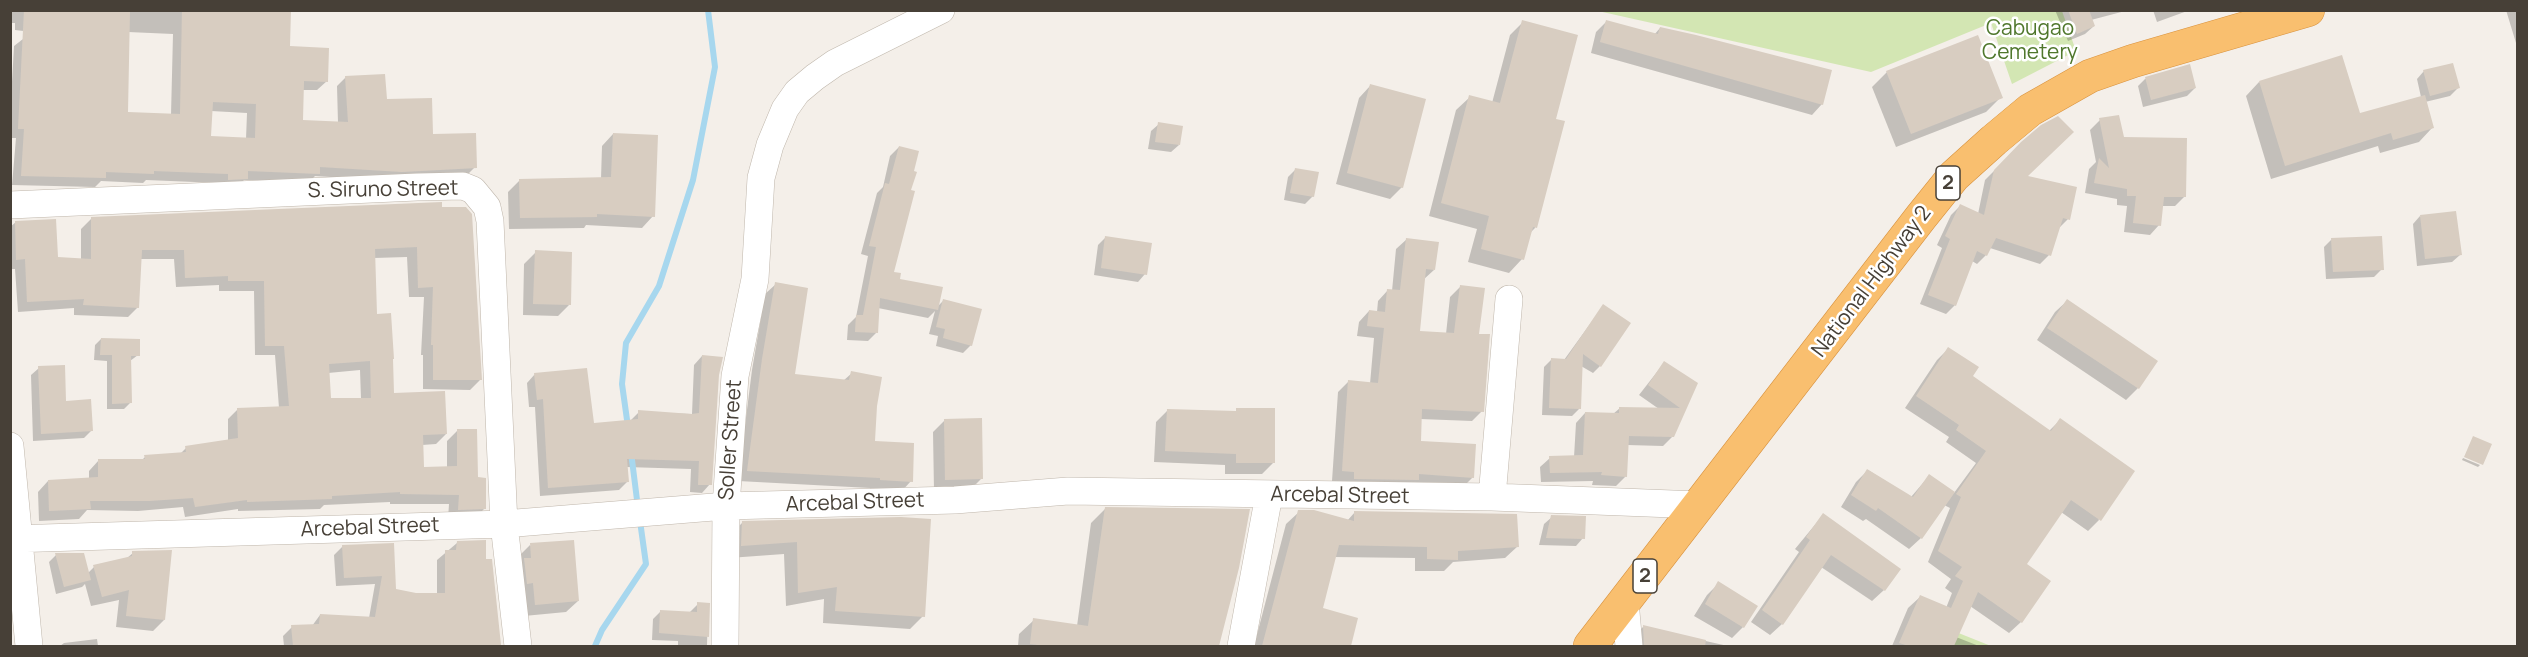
<!DOCTYPE html>
<html>
<head>
<meta charset="utf-8">
<style>
	body { margin:0 }
	#map { position:relative; width:2528px; height:657px; overflow:hidden; background:#f4efe9; font-family:Manrope,sans-serif }
	canvas { display:block }
	.frame { position:absolute; inset:0; border:12px solid #474037; pointer-events:none }
</style>
</head>
<body>
<div id="map">
<canvas width="2528" height="657"></canvas>
<div class="frame"></div>
</div>
<script>
const g = document.querySelector('canvas').getContext('2d');
g.lineJoin = 'round';
function fill(path, color) { g.fillStyle = color; g.fill(path, 'evenodd'); }
const poly = rows => new Path2D(rows.map(r => 'M' + r).join(''));
function stroke(path, color, width, dash) { g.strokeStyle = color; g.lineWidth = width; g.lineCap = dash ? 'butt' : 'round'; g.setLineDash(dash || []); g.stroke(path); }
function write(font, color, halo, rows, align = 'center') {
  g.font = font + ' Manrope,sans-serif'; g.lineWidth = 5; g.setLineDash([]); g.textBaseline = 'middle'; g.strokeStyle = halo; g.fillStyle = color; for (const [text, x, y, turn = 0] of rows) {
    g.save(); g.translate(x, y); g.rotate((+turn || 0) * Math.PI / 180); g.textAlign = isNaN(turn) ? turn : align; if (halo) g.strokeText(text, 0, 0); g.fillText(text, 0, 0); g.restore();
  }
}
fill(poly([
	[1598,11,2062,11,2076,51,2012,84,1991,23,1871,72],
	[1951,630,1991,646,1946,646]
]), '#d3e6b3');
fill(poly([
	[10,10,290,10,289,48,327,81,317,90,302,90,301,122,338,123,337,86,346,77,385,101,475,167,466,176,392,181,315,176,309,182,244,180,237,187,219,183,146,180,143,183,101,181,95,187,12,185,16,138,10,138,10,117,14,46,32,32,15,30,15,23,10,23],
	[128,32,173,34,171,115,126,114],
	[211,111,247,113,246,139,210,138],
	[2055,10,2129,10,2091,20,2094,26,2085,34,2068,41],
	[2153,10,2190,10,2157,22],
	[2506,10,2518,10,2518,43,2516,43],
	[1523,22,1554,120,1535,228,1529,234,1522,259,1509,273,1468,262,1477,229,1429,216,1456,110,1470,97,1492,103,1510,35],
	[1606,22,1654,35,1660,28,1822,104,1812,115,1591,53,1596,32],
	[2189,66,2195,88,2187,96,2143,107,2138,86,2145,79],
	[2424,71,2458,88,2450,96,2425,102,2432,128,2419,142,2380,153,2378,146,2271,179,2246,96,2259,82,2359,115,2421,97,2417,79],
	[1887,72,2001,97,1986,112,1896,147,1872,87],
	[1370,86,1402,187,1390,199,1336,184,1359,98],
	[2100,120,2185,196,2175,206,2162,206,2159,225,2150,235,2124,232,2127,206,2117,205,2117,199,2085,193,2089,169,2096,162,2090,130],
	[1159,124,1179,145,1171,152,1148,149,1151,131],
	[613,134,653,216,642,228,586,225,584,228,509,229,508,192,520,180,601,179,602,146],
	[2022,143,2025,177,2068,219,2059,228,2049,255,2040,264,1990,248,1986,255,1977,264,1972,261,1955,305,1946,314,1920,304,1942,248,1937,245,1951,215,1960,206,1978,214,1985,180],
	[899,147,909,191,893,273,898,280,938,306,943,301,971,345,963,353,936,346,938,336,929,334,935,311,928,318,878,308,876,333,868,341,847,340,848,325,856,317,868,256,861,254,877,193,883,187,890,156],
	[1296,169,1313,196,1305,204,1284,200,1288,177],
	[441,209,471,215,480,380,470,390,423,389,423,355,421,355,424,297,409,297,407,257,374,258,376,316,392,395,446,434,436,444,422,445,422,468,447,468,447,441,457,431,485,508,475,518,448,519,449,504,390,504,390,502,324,505,320,509,238,511,238,509,185,517,183,507,138,511,87,510,79,519,39,521,38,492,48,481,89,479,89,471,99,460,141,461,145,457,180,454,186,448,228,441,228,419,238,409,279,408,275,355,255,355,254,291,219,291,219,285,176,287,174,259,140,259,138,307,128,317,74,315,74,308,18,312,15,269,10,269,10,227,16,222,56,259,81,260,81,229,91,219],
	[360,370,361,399,330,400,328,373],
	[2420,216,2460,255,2452,262,2417,266,2413,224],
	[1106,237,1145,274,1138,282,1094,275,1098,245],
	[1407,239,1434,270,1423,280,1418,332,1446,334,1450,297,1461,286,1478,335,1482,411,1472,421,1420,419,1419,442,1473,477,1462,488,1345,489,1345,481,1332,481,1338,392,1348,382,1370,384,1374,338,1357,336,1359,322,1369,311,1377,312,1378,301,1388,290,1392,291,1396,249],
	[2332,239,2382,269,2374,277,2326,279,2324,247],
	[536,252,569,305,558,316,523,315,524,264],
	[776,284,793,375,843,381,852,373,875,406,874,442,911,481,901,492,870,490,870,488,738,481,752,370,765,294],
	[2067,301,2156,361,2138,388,2126,400,2037,340,2055,312],
	[1603,306,1600,366,1593,373,1581,366,1579,409,1572,416,1542,415,1544,367,1552,359,1564,360],
	[101,339,138,355,130,361,130,403,124,409,107,409,107,361,94,360,95,345],
	[1948,349,1971,376,2049,431,2060,420,2099,520,2088,531,2061,512,2025,564,2021,622,2009,633,1970,606,1956,637,1979,646,1892,646,1908,608,1920,597,1946,608,1952,593,1945,588,1951,579,1928,562,1950,508,1944,505,1921,538,1909,549,1866,519,1863,521,1841,507,1856,482,1868,470,1911,497,1929,476,1954,493,1976,463,1946,442,1949,437,1905,408,1937,360],
	[702,356,718,375,710,484,702,493,690,492,691,469,626,467,627,482,619,490,540,496,535,407,529,407,527,383,535,374,592,425,630,421,639,412,692,414,694,365],
	[1664,363,1696,384,1673,436,1663,446,1627,445,1626,476,1616,486,1592,485,1593,481,1541,482,1540,467,1550,458,1574,457,1576,423,1585,413,1613,414,1620,408,1659,409,1639,395],
	[39,368,65,403,92,430,84,438,33,441,31,375],
	[1237,410,1273,463,1262,474,1225,474,1225,465,1154,462,1156,422,1167,411,1234,413],
	[945,420,981,479,970,490,934,491,933,432],
	[2463,458,2480,465,2478,467,2462,460],
	[1105,509,1238,568,1217,646,1018,646,1019,634,1034,620,1077,626,1091,523],
	[1299,512,1347,521,1355,512,1518,546,1505,558,1453,562,1444,571,1415,571,1415,558,1334,557,1321,609,1356,619,1349,646,1254,646,1286,524],
	[1823,515,1884,590,1872,601,1821,567,1782,624,1770,635,1751,622,1799,552,1795,549],
	[1552,517,1583,538,1576,546,1539,545,1544,524],
	[901,519,923,616,910,629,823,623,824,599,786,606,784,554,729,558,729,536,742,523],
	[457,543,484,561,500,644,497,646,284,646,283,636,292,627,312,626,320,615,369,618,375,584,336,586,334,555,343,546,393,545,395,591,416,594,437,594,437,560],
	[530,545,578,601,566,612,524,616,519,556],
	[133,553,164,620,153,631,116,627,119,600,91,606,85,584,82,587,56,594,49,562,56,555,88,573,94,567,127,558],
	[1719,583,1743,627,1732,638,1694,616,1707,595],
	[698,604,708,604,707,646,678,646,678,641,652,640,653,619,660,612,690,612],
	[1643,627,1728,646,1637,646,1636,634],
	[97,639,98,646,60,646,64,643]
]), '#0003');
stroke(poly([
	[628,427,622,384,626,343,659,286,693,180,715,67,708,10],
	[631,452,638,508],
	[595,646,602,630,646,564,640,521]
]), '#a7d7ee', 6);
fill(poly([
	[24,10,130,10,128,112,180,114,182,10,291,10,290,46,329,48,328,82,304,81,303,120,348,122,345,76,385,74,387,99,432,98,433,134,476,133,477,168,402,172,320,167,320,174,248,171,248,179,228,180,228,174,154,171,154,174,106,172,106,178,21,176,24,129,18,129],
	[213,102,256,104,255,138,211,136],
	[2068,10,2089,10,2095,26,2077,34],
	[1522,20,1578,35,1556,119,1565,121,1537,228,1533,227,1524,260,1481,249,1489,216,1441,203,1469,95,1500,103],
	[1606,20,1658,34,1660,27,1696,35,1832,70,1823,105,1600,42],
	[1978,35,2003,98,1911,134,1886,71],
	[2342,55,2360,113,2425,95,2434,128,2393,140,2391,133,2285,166,2259,81],
	[2453,63,2460,88,2430,96,2423,70],
	[2190,64,2196,88,2151,100,2145,77],
	[1370,84,1426,99,1403,188,1347,173],
	[2119,115,2124,137,2187,138,2186,197,2164,197,2161,226,2133,223,2136,196,2127,196,2127,189,2094,183,2099,158,2109,168,2099,118],
	[2058,116,2074,132,2028,176,2077,187,2070,220,2063,218,2051,256,1996,238,1987,256,1977,251,1956,306,1928,295,1950,239,1945,236,1960,204,1984,215,1994,170,2021,142,2041,125],
	[1158,122,1183,126,1180,145,1155,142],
	[613,133,658,135,655,217,597,214,597,217,520,218,519,179,611,177],
	[899,146,919,151,914,171,917,172,911,190,915,191,894,272,901,273,900,279,943,287,938,310,880,298,878,333,855,332,856,315,863,315,876,247,869,246,885,183,889,184],
	[1295,168,1319,172,1314,197,1290,193],
	[442,202,442,207,466,207,472,214,482,380,433,380,433,345,431,345,433,287,418,288,417,247,375,249,377,314,391,313,394,359,393,359,394,393,445,391,447,434,423,435,424,467,457,466,457,429,477,429,478,477,486,478,486,509,458,510,459,495,400,494,400,492,332,496,332,499,247,502,247,500,195,507,193,498,149,501,90,501,91,509,49,511,48,480,98,477,98,459,145,459,144,455,186,452,185,446,238,438,237,408,289,406,284,346,265,346,264,281,228,281,228,276,185,278,184,250,142,250,139,308,83,305,84,299,27,302,25,259,16,260,15,221,56,219,58,257,91,259,91,217],
	[370,361,371,398,331,398,329,364],
	[2456,211,2462,255,2425,259,2420,215],
	[1105,236,1152,243,1147,275,1101,268],
	[2382,236,2384,270,2333,272,2331,238],
	[1406,238,1439,242,1435,270,1426,269,1420,331,1454,333,1460,285,1485,288,1479,334,1490,334,1484,412,1422,409,1421,441,1476,444,1474,478,1419,474,1419,480,1354,479,1354,472,1342,471,1348,380,1378,383,1384,328,1367,326,1369,310,1385,312,1387,289,1400,290],
	[535,250,572,252,571,305,533,304],
	[775,282,808,288,795,374,849,380,851,371,882,377,877,406,875,441,914,443,913,482,880,480,880,478,747,471,762,359],
	[943,299,982,309,972,346,943,338,945,329,936,327],
	[2067,299,2158,361,2139,389,2047,328],
	[1603,304,1631,323,1601,367,1583,354,1581,409,1549,408,1551,358,1566,359],
	[101,338,140,339,140,356,131,356,132,403,112,404,112,355,100,355],
	[1948,347,1979,367,1973,376,2051,431,2060,418,2135,471,2101,521,2071,500,2027,564,2051,581,2022,623,1978,592,1954,646,1909,646,1899,643,1920,595,1951,608,1963,581,1955,576,1962,567,1938,551,1961,497,1956,494,1986,451,1956,430,1959,425,1916,396],
	[702,355,723,357,719,375,712,485,698,485,699,461,627,459,629,482,548,488,543,399,537,400,534,373,587,368,594,423,638,419,638,410,692,414,699,413],
	[1664,361,1698,383,1674,437,1629,436,1627,477,1601,475,1602,472,1550,473,1549,456,1583,455,1585,412,1619,413,1619,407,1680,408,1648,385],
	[65,365,66,401,91,399,93,431,41,434,38,366],
	[1236,408,1275,408,1275,463,1236,463,1236,454,1165,451,1167,409,1236,411],
	[982,418,983,479,945,480,944,419],
	[2473,436,2492,444,2483,465,2464,457],
	[1867,469,1913,497,1929,474,1955,492,1922,539,1878,508,1876,511,1851,495],
	[1105,507,1250,509,1239,568,1219,646,1046,646,1030,644,1033,618,1088,626],
	[1298,510,1314,510,1354,521,1354,511,1517,514,1519,547,1458,551,1458,560,1427,559,1427,547,1339,545,1323,608,1358,618,1351,646,1262,646],
	[1823,513,1901,569,1885,591,1831,555,1783,625,1762,610,1810,540,1806,537],
	[1551,515,1586,516,1585,539,1546,538],
	[901,517,931,519,925,617,835,611,837,587,798,593,797,542,741,546,742,521],
	[486,540,486,559,492,559,501,645,293,646,291,625,319,624,320,614,375,617,382,576,344,578,342,545,394,543,396,589,416,593,445,593,445,550,456,550,457,541],
	[574,540,579,601,535,605,533,583,527,584,524,558,531,558,530,543],
	[172,550,165,620,126,616,129,590,102,597,93,565,132,556,132,551],
	[55,553,84,553,91,580,64,587],
	[1718,581,1758,606,1744,628,1705,604],
	[697,602,710,603,709,637,659,633,660,610,697,612],
	[1643,625,1706,640,1705,646,1644,646]
]), '#d8cdc1');
const minor = poly([
	[10,205,417,187,463,186,473,190,487,207,490,221,504,524,518,646],
	[10,446,29,646],
	[1492,497,1509,299],
	[10,539,504,524,726,506,955,500,1068,491,1492,497,1699,505],
	[1625,601,1629,646],
	[725,646,726,506,735,376,755,279,761,178,770,145,785,109,797,92,815,77,835,63,941,10],
	[1241,646,1269,495]
]);
const highway = poly([
	[1590,646,1921,217,1954,176,1994,140,2030,110,2090,76,2133,61,2308,10]
]);
stroke(minor, '#bfb6ab', 28);
stroke(highway, '#d8923e', 34);
stroke(minor, '#fff', 27);
stroke(highway, '#f9bf6f', 33);
for (const [x, y, w] of [
	[1948,183,24],
	[1645,576,24]
]) { const box = new Path2D(); box.roundRect(x - w / 2, y - 17, w, 34, 4.5); g.fillStyle = '#fff'; g.fill(box); stroke(box, '#474037', 1.5); }
write('bold 20px', '#474037', null, [
	["2",1948,183],
	["2",1645,576]
]);
write('21px', '#4f772c', '#fff', [
	["Cabugao",2030,29],
	["Cemetery",2030,53]
]);
write('21px', '#474037', '#fff', [
	["S. Siruno Street",383,190,-1],
	["National Highway 2",1872,282,-53],
	["Soller Street",731,440,-86],
	["Arcebal Street",1340,496,1],
	["Arcebal Street",855,503,-2],
	["Arcebal Street",370,528,-2]
]);
</script>
</body>
</html>
